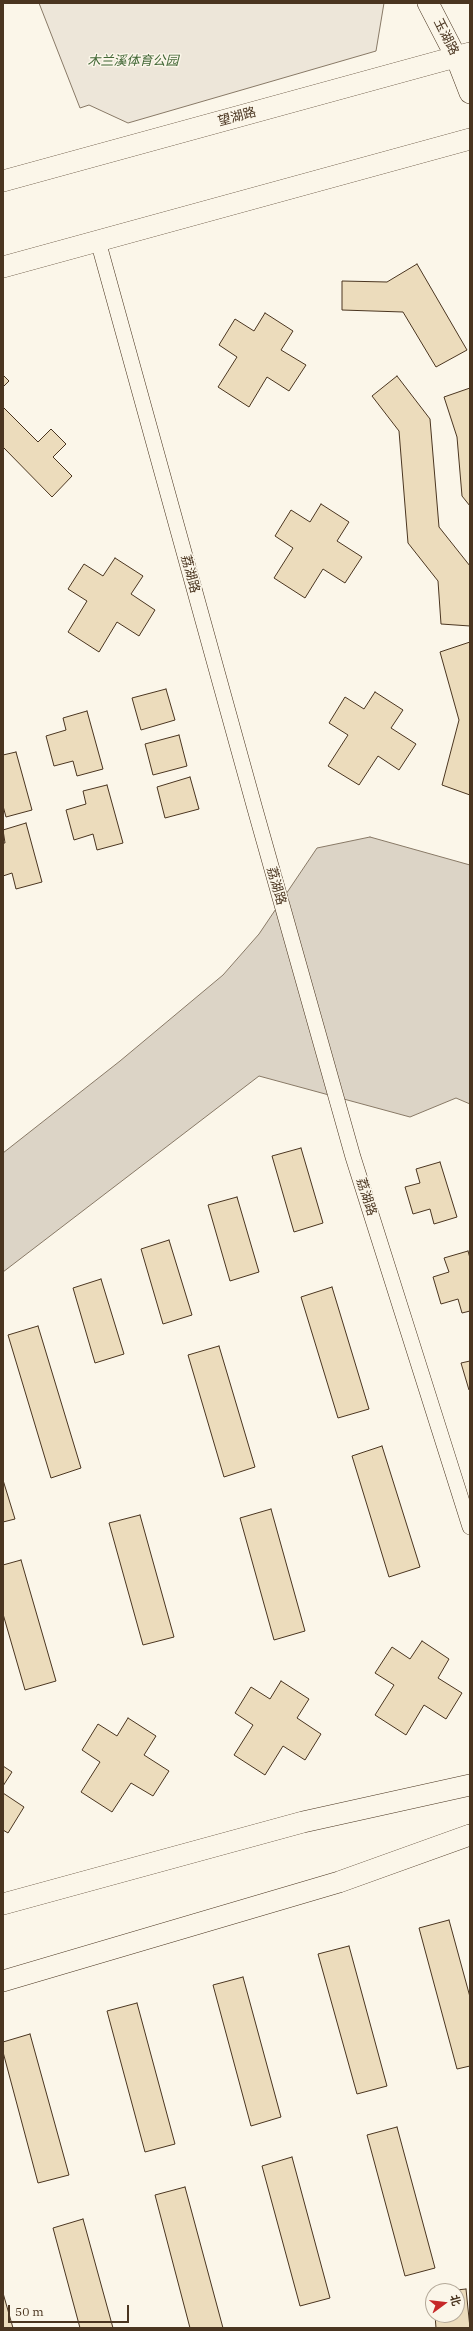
<!DOCTYPE html>
<html>
<head>
<meta charset="utf-8">
<style>
	body { margin:0 }
	#map { position:relative; width:473px; height:2331px; overflow:hidden; background:#fbf6e9; font-family:"IBM Plex Serif","Noto Sans SC",serif }
	canvas { display:block }
	.frame { position:absolute; inset:0; border:4px solid #4a3520; pointer-events:none }
	.north { position:absolute; left:425px; top:2283px; width:40px; height:40px; box-sizing:border-box; background:#fbf6e9; border:1px solid #b4a999; border-radius:50%; rotate:75deg; font-size:11px; font-weight:700; line-height:16px; text-align:center; color:#4a3520 }
	.north::after { content:''; display:block; margin:auto; width:14px; height:18px; background:#c62828; clip-path:polygon(50% 0,100% 100%,50% 72%,0 100%) }
	.scale { position:absolute; left:8px; top:2305px; width:121px; height:18px; box-sizing:border-box; border:2px solid #4a3520; border-top:0; padding-left:5px; font-size:12px; line-height:14px; white-space:nowrap; color:#4a3520; -webkit-text-stroke:3px #fbf6e9; paint-order:stroke }
</style>
</head>
<body>
<div id="map">
<canvas width="473" height="2331"></canvas>
<div class="frame"></div>
<div class="north">北</div>
<div class="scale">50 m</div>
</div>
<script>
const g = document.querySelector('canvas').getContext('2d');
g.lineJoin = 'round';
function fill(path, color) { g.fillStyle = color; g.fill(path, 'evenodd'); }
const poly = rows => new Path2D(rows.map(r => 'M' + r).join(''));
function stroke(path, color, width, dash) { g.strokeStyle = color; g.lineWidth = width; g.lineCap = dash ? 'butt' : 'round'; g.setLineDash(dash || []); g.stroke(path); }
function write(font, color, halo, rows, align = 'center') {
  g.font = font + ' "IBM Plex Serif","Noto Sans SC",serif'; g.lineWidth = 3; g.setLineDash([]); g.textBaseline = 'middle'; g.strokeStyle = halo; g.fillStyle = color; for (const [text, x, y, turn = 0] of rows) {
    g.save(); g.translate(x, y); g.rotate((+turn || 0) * Math.PI / 180); g.textAlign = isNaN(turn) ? turn : align; if (halo) g.strokeText(text, 0, 0); g.fillText(text, 0, 0); g.restore();
  }
}
const green = poly([
	[39,3,384,3,376,51,128,123,89,105,80,108,39,3]
]);
fill(green, '#ede6d9');
stroke(green, '#887966', 1);
const water = poly([
	[370,837,470,865,470,1104,456,1098,410,1117,259,1076,3,1272,3,1153,120,1061,223,975,259,934,317,848,370,837]
]);
fill(water, '#dcd4c6');
stroke(water, '#887966', 1);
const building = poly([
	[417,264,467,350,436,367,403,312,342,310,342,281,387,282,417,264],
	[265,313,293,331,281,350,306,365,289,391,267,377,249,407,218,387,237,357,219,345,235,319,254,331,265,313],
	[3,375,9,381,3,387,3,375],
	[397,376,430,419,439,527,470,566,470,626,441,624,438,581,408,543,399,431,372,396,397,376],
	[470,388,470,506,462,496,457,437,444,397,470,388],
	[3,407,38,442,51,429,66,444,53,457,72,476,52,497,3,447,3,407],
	[321,504,349,522,337,541,362,557,345,583,323,569,305,598,274,578,293,548,275,536,291,510,310,522,321,504],
	[115,558,143,576,131,594,155,610,139,636,117,622,99,652,68,632,87,601,68,589,84,564,103,576,115,558],
	[470,642,470,795,442,785,459,720,440,652,470,642],
	[166,689,175,720,141,730,132,698,166,689],
	[375,692,403,710,391,728,416,744,399,770,378,756,359,785,328,766,348,735,329,723,345,697,364,709,375,692],
	[87,711,103,769,77,776,73,761,54,766,46,736,66,730,63,718,87,711],
	[179,735,187,766,153,775,145,744,179,735],
	[16,752,32,810,6,817,3,806,3,755,16,752],
	[190,777,199,809,165,818,157,787,190,777],
	[107,785,123,843,97,850,93,834,74,840,66,810,86,804,83,791,107,785],
	[26,823,42,882,16,889,12,873,3,876,3,843,5,843,3,830,26,823],
	[301,1148,323,1223,294,1232,272,1156,301,1148],
	[440,1162,457,1217,434,1224,430,1209,413,1214,405,1187,420,1183,416,1169,440,1162],
	[237,1197,259,1272,230,1281,208,1205,237,1197],
	[169,1240,192,1315,163,1324,141,1249,169,1240],
	[468,1251,470,1258,470,1311,462,1313,458,1299,441,1304,433,1277,449,1272,444,1258,468,1251],
	[101,1279,124,1354,95,1363,73,1288,101,1279],
	[332,1287,369,1409,338,1418,301,1297,332,1287],
	[38,1326,81,1468,51,1478,8,1335,38,1326],
	[219,1346,255,1467,224,1477,188,1355,219,1346],
	[470,1361,470,1390,469,1390,461,1363,470,1361],
	[382,1446,420,1567,389,1577,352,1456,382,1446],
	[3,1480,15,1519,3,1522,3,1480],
	[271,1509,305,1631,274,1640,240,1518,271,1509],
	[140,1515,174,1637,143,1645,109,1523,140,1515],
	[21,1560,56,1681,25,1690,3,1614,3,1565,21,1560],
	[422,1641,449,1659,438,1678,462,1693,446,1719,424,1705,406,1735,375,1715,394,1685,375,1673,392,1647,410,1659,422,1641],
	[281,1681,309,1699,297,1718,321,1734,305,1760,283,1746,265,1775,234,1755,253,1725,235,1713,251,1687,270,1699,281,1681],
	[128,1718,156,1736,144,1755,169,1771,153,1796,131,1783,112,1812,81,1792,100,1762,82,1750,98,1724,117,1736,128,1718],
	[3,1766,12,1772,3,1786,3,1766],
	[3,1793,24,1807,8,1833,3,1830,3,1793],
	[449,1920,470,1997,470,2066,457,2069,419,1928,449,1920],
	[349,1946,387,2086,357,2094,318,1954,349,1946],
	[243,1977,281,2117,251,2126,213,1985,243,1977],
	[137,2003,175,2144,145,2152,107,2011,137,2003],
	[30,2034,69,2175,38,2183,3,2052,3,2042,30,2034],
	[397,2127,435,2268,405,2276,367,2135,397,2127],
	[292,2157,330,2298,300,2306,262,2166,292,2157],
	[185,2187,223,2328,190,2328,155,2195,185,2187],
	[83,2219,113,2328,80,2328,53,2228,83,2219],
	[466,2289,470,2328,436,2328,435,2315,457,2315,457,2291,447,2291,466,2289],
	[3,2293,13,2328,3,2328,3,2293]
]);
fill(building, '#ecdcbc');
stroke(building, '#4a3520', 1);
const street = poly([
	[98,241,255,809,353,1157,470,1527]
]);
const secondary = poly([
	[428,3,456,57,470,93],
	[3,181,470,53],
	[3,267,470,139],
	[3,1904,303,1822,470,1785],
	[3,1981,339,1882,470,1835]
]);
stroke(street, '#4a3520', 16);
stroke(secondary, '#4a3520', 22);
stroke(street, '#fbf6e9', 15);
stroke(secondary, '#fbf6e9', 21);
write('13px', '#4a3520', '#fbf6e9', [
	["玉湖路",446,37,63],
	["望湖路",237,117,-15],
	["荔湖路",190,574,75],
	["荔湖路",276,886,74],
	["荔湖路",366,1197,72]
]);
write('italic 13px', '#436837', '#fbf6e9', [
	["木兰溪体育公园",133,61]
]);
</script>
</body>
</html>
